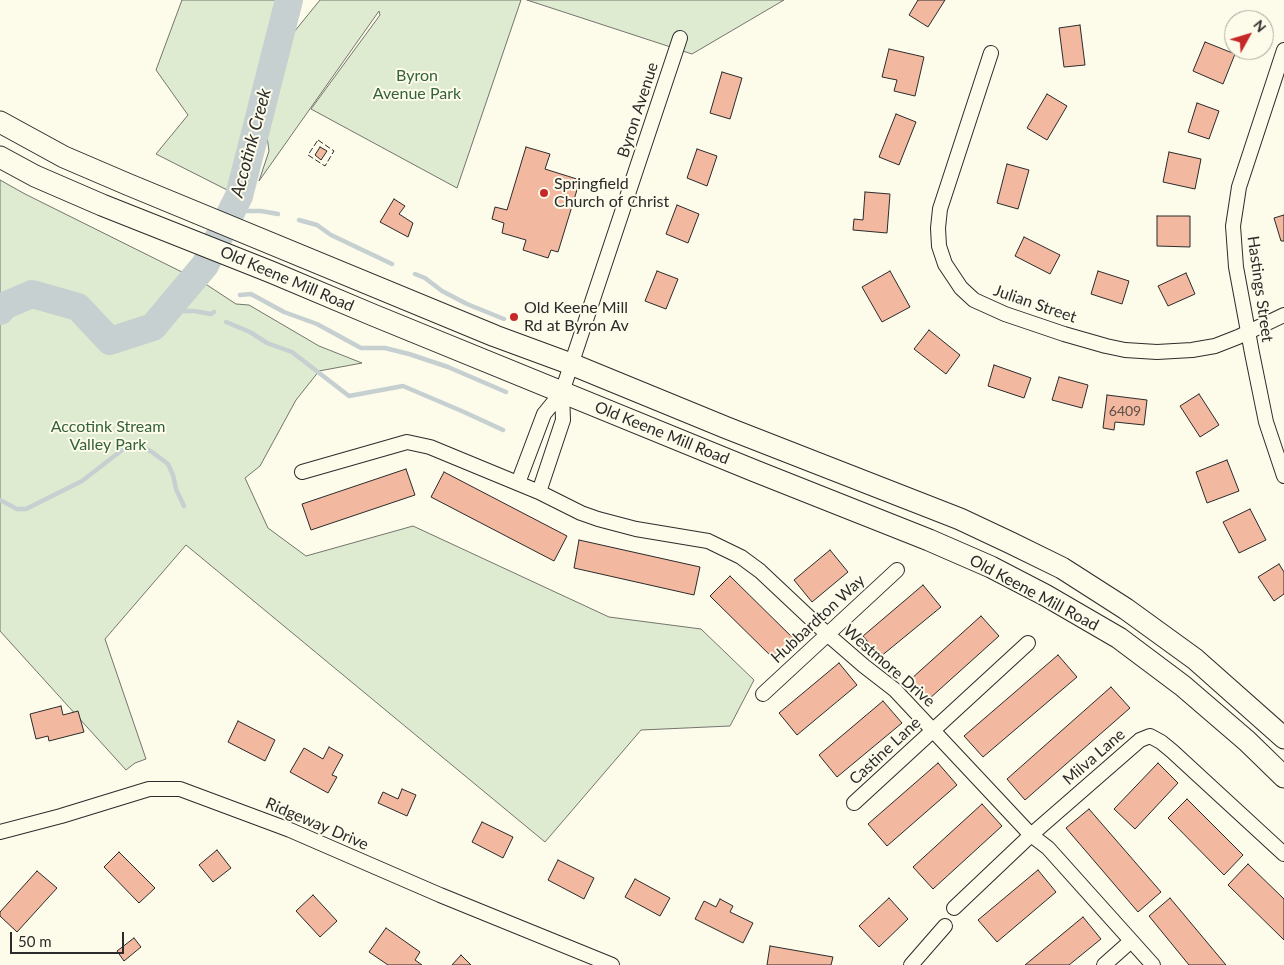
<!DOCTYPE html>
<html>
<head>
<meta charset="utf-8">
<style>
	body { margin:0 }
	#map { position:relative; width:1284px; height:965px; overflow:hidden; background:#fdfbea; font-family:Lato,sans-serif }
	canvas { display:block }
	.north { position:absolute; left:1224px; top:10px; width:50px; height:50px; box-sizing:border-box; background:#fdfbea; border:1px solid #a9a89e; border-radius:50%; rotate:51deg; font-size:14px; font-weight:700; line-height:20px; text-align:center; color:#2b2b2b }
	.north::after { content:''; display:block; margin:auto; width:18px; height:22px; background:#c62828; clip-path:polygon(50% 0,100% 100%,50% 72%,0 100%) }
	.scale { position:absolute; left:10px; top:932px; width:114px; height:22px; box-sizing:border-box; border:2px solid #2b2b2b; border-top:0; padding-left:6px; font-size:15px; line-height:18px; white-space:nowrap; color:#2b2b2b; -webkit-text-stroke:4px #fdfbea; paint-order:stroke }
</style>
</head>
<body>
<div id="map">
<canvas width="1284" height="965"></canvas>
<div class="north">N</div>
<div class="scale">50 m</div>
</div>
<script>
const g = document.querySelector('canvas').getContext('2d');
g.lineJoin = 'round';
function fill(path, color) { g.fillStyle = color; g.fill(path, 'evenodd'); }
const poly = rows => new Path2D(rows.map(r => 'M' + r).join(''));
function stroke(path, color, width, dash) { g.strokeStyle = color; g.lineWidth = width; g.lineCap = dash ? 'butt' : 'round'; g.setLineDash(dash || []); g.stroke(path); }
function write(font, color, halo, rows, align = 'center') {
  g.font = font + ' Lato,sans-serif'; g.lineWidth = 4; g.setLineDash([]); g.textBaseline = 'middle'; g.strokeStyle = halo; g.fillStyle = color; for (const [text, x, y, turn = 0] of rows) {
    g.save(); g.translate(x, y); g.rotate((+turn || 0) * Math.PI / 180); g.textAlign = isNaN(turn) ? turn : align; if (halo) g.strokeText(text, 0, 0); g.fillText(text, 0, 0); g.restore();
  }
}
const green = poly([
	[182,0,287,0,268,64,320,0,521,0,457,188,311,109,380,15,379,11,259,181,269,151,264,114,239,196,156,154,188,115,156,70,182,0],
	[527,0,784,0,692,54,527,0],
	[0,180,25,194,204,283,236,304,249,305,319,346,362,363,319,371,296,400,260,466,245,478,268,528,306,556,413,526,609,617,701,629,754,680,730,726,641,730,545,842,186,545,105,639,146,759,135,763,126,770,0,631,0,180]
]);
fill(green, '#deebd1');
stroke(green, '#74746e', 1);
stroke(poly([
	[232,211,261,211,278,214],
	[299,220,317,225,331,235,392,264],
	[415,274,425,278,442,291,467,304,504,319],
	[240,295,251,294,284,312,317,324,361,348,385,348,409,354,448,367,506,392],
	[166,311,194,311,211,314,214,312],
	[226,322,250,332,267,343,292,352,349,396,403,386,464,412,503,430],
	[0,500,17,509,26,509,82,481,126,447,139,445,152,452,168,464,173,475,176,489,184,506]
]), '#c7d0d0', 4.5);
stroke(poly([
	[0,311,4,306,32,294,78,307,110,341,153,327,205,265,239,196,289,0]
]), '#c7d0d0', 28);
const building = poly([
	[918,0,945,0,928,27,909,15,918,0],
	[1080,25,1085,65,1064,67,1059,28,1080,25],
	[1205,42,1235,54,1223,84,1193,71,1205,42],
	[889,49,924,57,915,96,894,91,897,80,882,77,889,49],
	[722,72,742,78,730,119,710,113,722,72],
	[1047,94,1067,106,1047,140,1027,128,1047,94],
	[1197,103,1219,111,1209,139,1188,132,1197,103],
	[896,114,916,122,899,165,879,157,896,114],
	[320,147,327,151,321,160,315,155,320,147],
	[526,147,550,154,545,169,580,180,558,252,551,250,548,258,523,250,526,240,502,233,504,223,492,219,495,207,507,210,526,147],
	[697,149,717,156,707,186,687,178,697,149],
	[1169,152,1201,159,1195,189,1163,182,1169,152],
	[1007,164,1029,170,1018,209,997,203,1007,164],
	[865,192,890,194,887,233,853,230,854,219,863,220,865,192],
	[394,199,405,206,399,214,413,223,408,237,380,222,394,199],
	[677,205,699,214,688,243,666,234,677,205],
	[1284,215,1284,241,1281,241,1274,218,1284,215],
	[1157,216,1190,216,1190,247,1157,246,1157,216],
	[1024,237,1060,255,1050,274,1015,256,1024,237],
	[657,271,678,279,666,309,645,301,657,271],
	[890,271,910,307,882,322,862,287,890,271],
	[1098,271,1129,281,1122,304,1091,294,1098,271],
	[1186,273,1195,294,1168,306,1158,286,1186,273],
	[929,330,960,355,946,374,914,349,929,330],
	[994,365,1031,378,1024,398,988,386,994,365],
	[1059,377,1088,385,1082,408,1052,400,1059,377],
	[1199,394,1219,425,1200,437,1180,406,1199,394],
	[1107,395,1147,400,1144,425,1115,422,1114,430,1103,428,1107,395],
	[1227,460,1239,491,1207,503,1196,472,1227,460],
	[406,469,415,495,311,530,302,504,406,469],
	[444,472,567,536,554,561,431,497,444,472],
	[1250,509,1266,540,1239,553,1223,522,1250,509],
	[579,540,700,567,694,595,574,568,579,540],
	[830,550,848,572,812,602,794,580,830,550],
	[1279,564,1284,572,1284,594,1274,601,1258,577,1279,564],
	[730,576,796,641,776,661,710,596,730,576],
	[923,585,941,607,880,657,863,636,923,585],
	[981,616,999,636,929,699,911,679,981,616],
	[1058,655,1077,677,983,757,964,736,1058,655],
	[839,663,857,685,797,735,779,713,839,663],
	[1111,687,1130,708,1025,800,1007,779,1111,687],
	[883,701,902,723,837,777,819,755,883,701],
	[61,706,63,715,78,711,84,732,49,741,48,736,36,739,30,714,61,706],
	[238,721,275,740,265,761,228,742,238,721],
	[329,747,343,755,332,775,337,777,328,793,290,772,304,748,323,759,329,747],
	[938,763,957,785,887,846,868,824,938,763],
	[1158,763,1178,783,1135,829,1114,809,1158,763],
	[402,789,416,795,407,816,378,803,383,792,398,799,402,789],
	[1187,799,1243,855,1224,875,1168,818,1187,799],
	[982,804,1002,826,933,889,913,867,982,804],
	[1089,809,1161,892,1138,912,1066,828,1089,809],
	[482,822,513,837,503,858,472,842,482,822],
	[217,850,231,868,213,882,199,865,217,850],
	[119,852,155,888,139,903,104,867,119,852],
	[558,860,594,878,584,899,548,880,558,860],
	[1248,864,1284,899,1284,940,1228,885,1248,864],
	[1038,870,1056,892,997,942,978,920,1038,870],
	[37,871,57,888,17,932,0,916,0,912,37,871],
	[635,879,670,898,660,916,625,897,635,879],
	[313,895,337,921,320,937,296,911,313,895],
	[889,898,908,919,879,947,859,926,889,898],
	[1170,898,1226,965,1189,965,1149,916,1170,898],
	[720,899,733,906,730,912,753,923,743,943,695,919,704,901,716,907,720,899],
	[1083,917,1101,939,1069,965,1025,965,1083,917],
	[386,928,420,952,415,960,422,965,388,965,369,952,386,928],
	[134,938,141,947,124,961,117,951,134,938],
	[770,946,833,957,831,965,767,965,770,946],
	[461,955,471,965,452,965,461,955]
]);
fill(building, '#f2b8a0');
stroke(building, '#2b2b2b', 1);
const street = poly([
	[1284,50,1239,187,1233,226,1236,267,1252,353,1266,422,1284,476],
	[991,53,940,209,938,228,939,246,945,264,961,288,974,300,1005,314,1064,334,1106,346,1125,350,1157,352,1192,350,1215,346,1238,337,1284,315],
	[302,472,407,442,430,447,539,492,581,513,598,519,636,529,708,541,741,557,760,571,827,634,864,666,895,690,1031,835,1048,848,1153,965],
	[518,483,544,414,562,392],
	[539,492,563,420,562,392,680,38],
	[763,694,897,570],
	[854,803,1028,643],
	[0,832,61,816,149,789,180,789,290,830,440,895,612,965],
	[954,908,1031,835,1140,740,1150,736,1161,742,1172,751,1284,854],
	[911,965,945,926],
	[1104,965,1131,941]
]);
const primary = poly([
	[0,122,64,157,127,184,495,336,571,364,727,428,960,519,1011,543,1062,568,1126,609,1195,659,1284,738],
	[0,157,35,176,102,205,271,272,373,315,755,471,929,540,991,567,1045,595,1119,638,1183,686,1247,741,1284,777]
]);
stroke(street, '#2b2b2b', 16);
stroke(primary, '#2b2b2b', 23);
stroke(street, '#fdfbea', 14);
stroke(primary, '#fdfbea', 21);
stroke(poly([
	[318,140,334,151,325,166,308,155,318,140]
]), '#2b2b2b', 1, [6, 2.5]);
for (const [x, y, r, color] of [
	[544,193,5,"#c62828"],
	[514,317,5,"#c62828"]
]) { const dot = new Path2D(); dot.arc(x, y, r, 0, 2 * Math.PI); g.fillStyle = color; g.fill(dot); stroke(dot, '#fdfbea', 2); }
write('14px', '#5d4e48', null, [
	["6409",1125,411]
]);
write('16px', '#34623c', '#fdfbea', [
	["Byron",417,76],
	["Avenue Park",417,94],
	["Accotink Stream",108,427],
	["Valley Park",108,445]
]);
write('16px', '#2b2b2b', '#fdfbea', [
	["Byron Avenue",638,110,-72],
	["Old Keene Mill Road",287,279,23],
	["Hastings Street",1260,289,82],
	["Julian Street",1035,304,19],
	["Old Keene Mill Road",662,433,22],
	["Old Keene Mill Road",1034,593,28],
	["Hubbardton Way",818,619,-43],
	["Westmore Drive",889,666,41],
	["Castine Lane",885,751,-43],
	["Milva Lane",1094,757,-41],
	["Ridgeway Drive",317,824,23]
]);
write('16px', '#2b2b2b', '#fdfbea', [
	["Springfield",554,184],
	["Church of Christ",554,202],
	["Old Keene Mill",524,308],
	["Rd at Byron Av",524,326]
], 'left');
write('italic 18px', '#2b2b2b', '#fdfbea', [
	["Accotink Creek",251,143,-75]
]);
</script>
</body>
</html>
